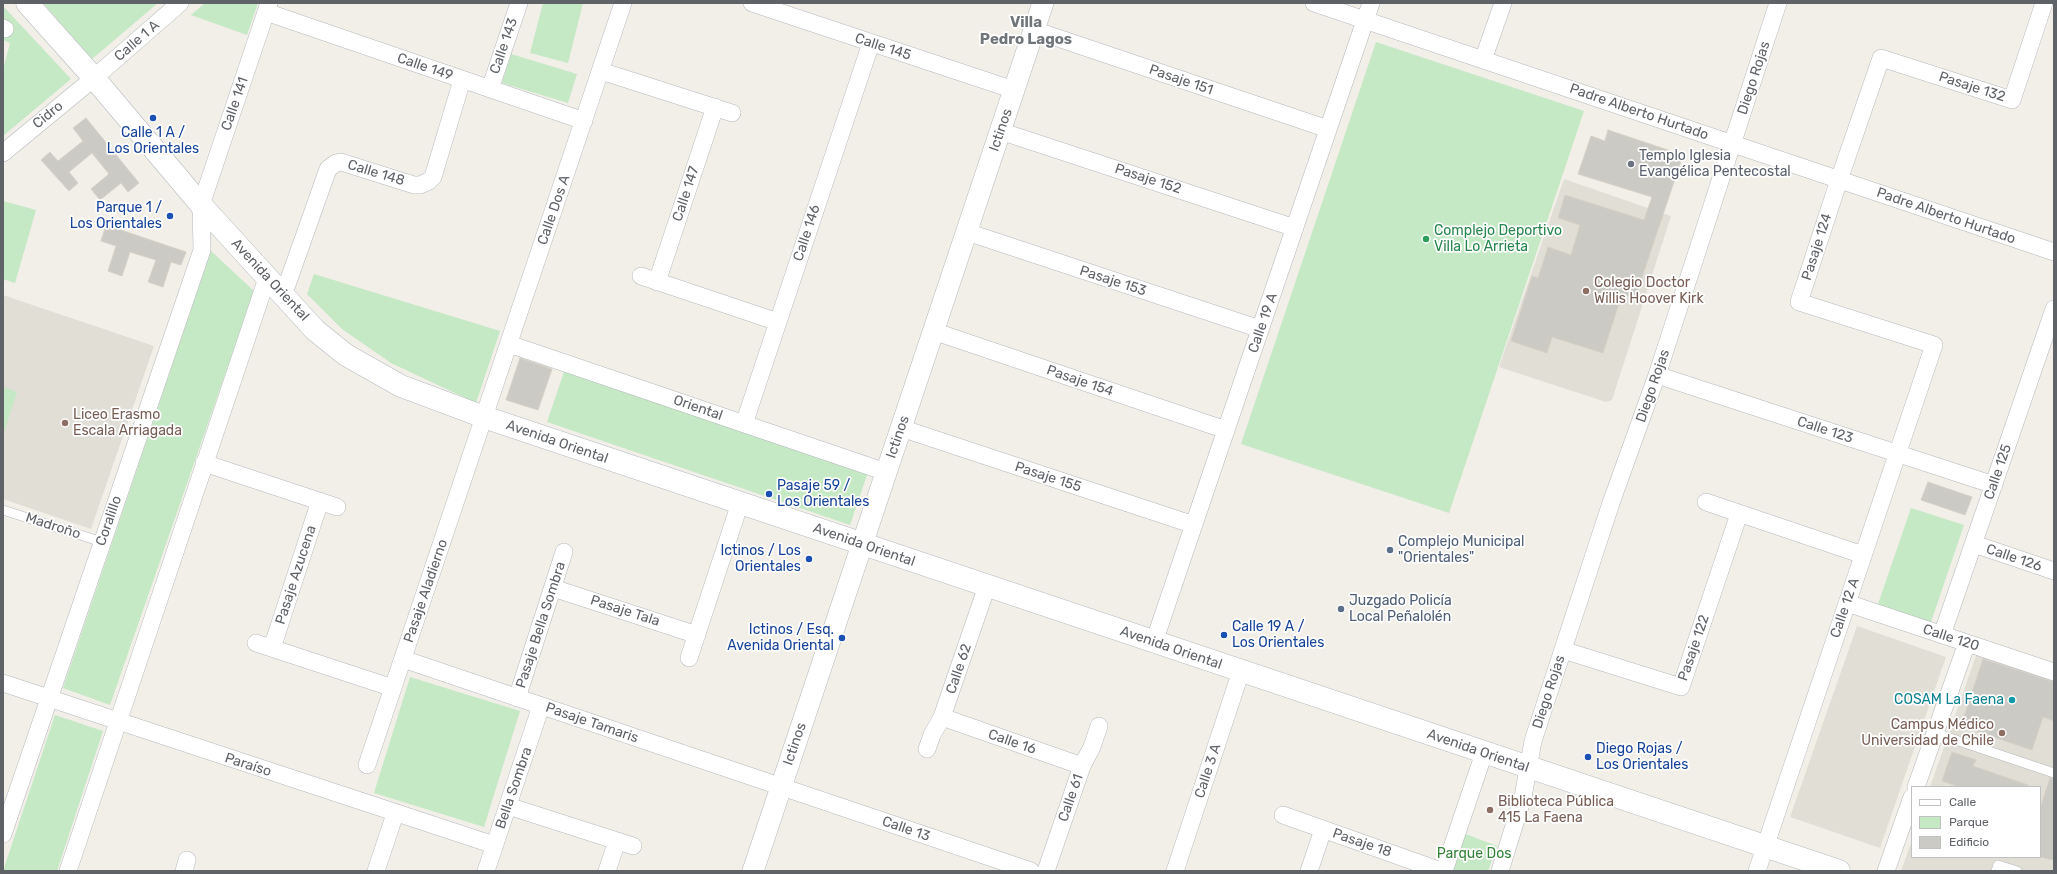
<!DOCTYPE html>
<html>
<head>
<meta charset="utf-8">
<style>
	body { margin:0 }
	#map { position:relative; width:2057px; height:874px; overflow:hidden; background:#f1efe8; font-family:Rubik,sans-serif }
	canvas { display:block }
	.frame { position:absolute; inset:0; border:4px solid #5f6368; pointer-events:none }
	.legend { position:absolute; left:1911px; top:786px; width:130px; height:72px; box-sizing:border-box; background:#fff; border:1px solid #bfc1c3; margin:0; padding:5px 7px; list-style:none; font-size:12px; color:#5f6368 }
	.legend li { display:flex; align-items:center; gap:8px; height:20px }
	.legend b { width:20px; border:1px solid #bfc1c3 }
</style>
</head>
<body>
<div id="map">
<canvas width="2057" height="874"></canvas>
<div class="frame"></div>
<ul class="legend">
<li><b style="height:5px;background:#fff"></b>Calle</li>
<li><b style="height:11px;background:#c5e8c5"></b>Parque</li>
<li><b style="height:11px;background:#cccac5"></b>Edificio</li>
</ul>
</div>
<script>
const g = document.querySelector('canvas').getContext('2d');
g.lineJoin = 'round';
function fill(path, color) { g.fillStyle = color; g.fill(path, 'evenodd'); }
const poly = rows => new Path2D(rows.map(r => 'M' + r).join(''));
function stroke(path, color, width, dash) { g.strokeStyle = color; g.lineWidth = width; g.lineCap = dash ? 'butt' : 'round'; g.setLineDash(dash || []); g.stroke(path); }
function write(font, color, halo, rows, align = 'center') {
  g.font = font + ' Rubik,sans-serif'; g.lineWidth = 3.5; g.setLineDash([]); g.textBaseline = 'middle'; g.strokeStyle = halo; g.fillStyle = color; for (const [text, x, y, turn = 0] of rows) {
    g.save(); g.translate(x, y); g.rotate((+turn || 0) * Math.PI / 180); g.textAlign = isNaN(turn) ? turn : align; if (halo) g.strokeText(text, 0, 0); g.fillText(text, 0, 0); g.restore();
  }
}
fill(poly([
	[1564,179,1671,216,1612,400,1606,402,1499,367],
	[3,295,154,346,91,529,3,499],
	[1857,626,1946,657,1880,848,1790,817],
	[1977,653,2054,679,2054,871,1901,871,1912,840,1912,857,2040,857,2040,787,1930,787]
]), '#e1ded6');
fill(poly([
	[43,3,158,3,92,59],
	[205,3,258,3,247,35,191,15],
	[543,3,583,3,568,63,530,53],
	[3,6,71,79,3,136,3,70,10,43,3,40],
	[1376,42,1584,111,1449,513,1241,444],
	[511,54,577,74,568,103,502,83],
	[3,201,36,210,15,283,3,279],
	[211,251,254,291,110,705,63,688],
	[314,274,500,331,476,403,391,363,342,329,307,294],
	[565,369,868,472,850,525,547,422],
	[3,387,17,392,3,436],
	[1911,508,1964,525,1931,622,1878,604],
	[410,677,520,711,484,827,374,793],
	[55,715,103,731,57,871,3,871],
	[1463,833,1497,846,1488,871,1450,871]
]), '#c5e8c5');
const building = poly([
	[86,118,139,183,128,192,121,183,100,200,91,189,109,174,92,153,69,172,78,183,69,191,41,160,50,152,58,161,83,141,73,128,86,118],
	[1608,130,1683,155,1635,298,1622,294,1603,353,1552,337,1547,353,1511,341,1532,276,1538,278,1548,247,1571,255,1580,225,1558,218,1565,195,1644,220,1652,197,1578,174,1591,136,1605,141,1608,130],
	[106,225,186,252,181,265,171,262,163,287,148,282,156,260,130,252,122,276,108,271,116,246,101,241,106,225],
	[520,358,552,369,538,410,506,400,520,358],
	[1928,482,1972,497,1965,515,1921,500,1928,482],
	[1983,659,2054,682,2054,721,2043,717,2032,750,1961,726,1983,659],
	[1952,752,1976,760,1973,766,2028,785,2028,787,1960,787,1942,781,1952,752],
	[2050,778,2054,779,2054,860,2040,857,2040,809,2050,778]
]);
fill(building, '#cccac5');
stroke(building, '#d6d1c6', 1);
const service = poly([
	[3,510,102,542],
	[1935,733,2054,773],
	[1996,871,1998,865,2017,871]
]);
const minor = poly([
	[752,3,1014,90],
	[1314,3,2054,252],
	[266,12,584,121],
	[3,28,5,29],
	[1034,30,1328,129],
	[1483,60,1503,3],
	[601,71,732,113],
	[490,89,519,3],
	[1000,131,1295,228],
	[3,153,94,78,180,3],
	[967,232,1260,329],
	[641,276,778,322],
	[657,282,715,107],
	[283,296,328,169,336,163,341,162,414,185,420,185,429,181,433,177,462,80],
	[933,331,1226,430],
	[509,344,886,472],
	[1657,375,1994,485],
	[744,424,871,43],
	[901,428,1194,525],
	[204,463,337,507],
	[1706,502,1863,555],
	[1974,544,2054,571],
	[553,588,697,635],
	[1847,603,2054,672],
	[1942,635,2054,309],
	[1154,642,1371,3],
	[256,643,393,688],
	[272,648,320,501],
	[1563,650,1681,687,1739,514],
	[689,658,740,503],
	[403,659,1031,871],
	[3,683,494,845],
	[517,698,564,552],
	[942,717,1082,766],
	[927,749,932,735,942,717,987,586],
	[367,765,623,3],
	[1916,787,1967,643],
	[508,806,633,846],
	[1283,815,1441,871],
	[3,834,202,250,201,205,269,3],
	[68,871,267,278],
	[184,871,187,860],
	[376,871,395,814],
	[486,871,541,706],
	[607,871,617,841],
	[1046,871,1082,766,1092,747,1099,726],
	[1175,871,1241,671],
	[1309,871,1323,830],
	[1444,871,1484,753],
	[1500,871,1523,797,1533,741,1611,503,1657,375,1778,3],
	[1757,871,1934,345,1799,302,1839,180,1881,58,2012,100,2044,3],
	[1886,871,1912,797]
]);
const tertiary = poly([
	[753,871,1043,3]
]);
const secondary = poly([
	[27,3,94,78,201,205,315,330,346,355,401,386,484,417,1839,871]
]);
stroke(service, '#b5b8bc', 10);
stroke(minor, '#b5b8bc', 18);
stroke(tertiary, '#b5b8bc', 22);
stroke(secondary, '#b6babf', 23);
stroke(service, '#fff', 9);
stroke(minor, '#fff', 17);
stroke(tertiary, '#fff', 21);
stroke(secondary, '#fff', 22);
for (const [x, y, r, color] of [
	[153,118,4,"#1a4fb4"],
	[1631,164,4,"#6b7280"],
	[170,216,4,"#1a4fb4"],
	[1426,239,4,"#2e9e5b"],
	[1586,291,4,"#8d6e63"],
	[65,423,4,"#8d6e63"],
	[769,494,4,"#1a4fb4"],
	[1390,550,4,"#5c6f8a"],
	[809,559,4,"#1a4fb4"],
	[1341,609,4,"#5c6f8a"],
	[1224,635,4,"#1a4fb4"],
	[842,638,4,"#1a4fb4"],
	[2012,700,4,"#0f9aa8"],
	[2002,733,4,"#8d6e63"],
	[1588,757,4,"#1a4fb4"],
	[1490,810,4,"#8d6e63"]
]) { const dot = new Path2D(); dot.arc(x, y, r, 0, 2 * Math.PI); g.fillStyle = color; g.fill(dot); stroke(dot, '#fff', 1.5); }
write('14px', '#5f6368', '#fff', [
	["Calle 1 A",137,41,-41],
	["Calle 143",504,46,-71],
	["Calle 145",883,47,18],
	["Calle 149",425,67,19],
	["Diego Rojas",1754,78,-72],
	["Pasaje 151",1181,80,19],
	["Pasaje 132",1972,87,18],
	["Calle 141",235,104,-71],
	["Padre Alberto Hurtado",1639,112,19],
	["Cidro",48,115,-39],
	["Ictinos",1001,130,-71],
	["Calle 148",376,173,17],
	["Pasaje 152",1148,179,18],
	["Calle 147",686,194,-72],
	["Calle Dos A",554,210,-71],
	["Padre Alberto Hurtado",1946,216,19],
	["Calle 146",807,233,-72],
	["Pasaje 124",1817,247,-72],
	["Avenida Oriental",270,280,47],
	["Pasaje 153",1113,281,18],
	["Calle 19 A",1263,323,-71],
	["Pasaje 154",1080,381,19],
	["Diego Rojas",1653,386,-71],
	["Oriental",698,408,19],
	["Calle 123",1825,430,18],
	["Ictinos",898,437,-71],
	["Avenida Oriental",557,442,19],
	["Calle 125",1998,472,-71],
	["Pasaje 155",1048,477,18],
	["Coralillo",109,521,-71],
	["Madroño",53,526,18],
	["Avenida Oriental",864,545,19],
	["Calle 126",2014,558,19],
	["Pasaje Azucena",296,575,-72],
	["Pasaje Aladierno",426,591,-71],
	["Calle 12 A",1845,608,-71],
	["Pasaje Tala",625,611,18],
	["Pasaje Bella Sombra",541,625,-72],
	["Calle 120",1951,638,18],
	["Avenida Oriental",1171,648,19],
	["Pasaje 122",1694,648,-71],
	["Calle 62",959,669,-71],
	["Diego Rojas",1549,692,-72],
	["Pasaje Tamaris",592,723,19],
	["Calle 16",1012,742,19],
	["Ictinos",795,744,-71],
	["Avenida Oriental",1478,751,19],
	["Paraíso",248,765,18],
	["Calle 3 A",1208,771,-72],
	["Bella Sombra",514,788,-71],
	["Calle 61",1071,798,-71],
	["Calle 13",906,829,19],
	["Pasaje 18",1362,843,19]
]);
write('14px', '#164399', '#fff', [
	["Calle 1 A /",153,133,"center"],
	["Los Orientales",153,149,"center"],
	["Parque 1 /",162,208],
	["Los Orientales",162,224],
	["Pasaje 59 /",777,486,"left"],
	["Los Orientales",777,502,"left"],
	["Ictinos / Los",801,551],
	["Orientales",801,567],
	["Calle 19 A /",1232,627,"left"],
	["Los Orientales",1232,643,"left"],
	["Ictinos / Esq.",834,630],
	["Avenida Oriental",834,646],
	["Diego Rojas /",1596,749,"left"],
	["Los Orientales",1596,765,"left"]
], 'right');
write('14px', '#5b616d', '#fff', [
	["Templo Iglesia",1639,156],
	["Evangélica Pentecostal",1639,172]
], 'left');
write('14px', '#27864d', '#fff', [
	["Complejo Deportivo",1434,231],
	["Villa Lo Arrieta",1434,247]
], 'left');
write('14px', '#785e54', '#fff', [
	["Colegio Doctor",1594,283],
	["Willis Hoover Kirk",1594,299],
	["Liceo Erasmo",73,415],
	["Escala Arriagada",73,431],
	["Campus Médico",1994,725,"right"],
	["Universidad de Chile",1994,741,"right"],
	["Biblioteca Pública",1498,802],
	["415 La Faena",1498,818]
], 'left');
write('14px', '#4e5e75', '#fff', [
	["Complejo Municipal",1398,542],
	["\"Orientales\"",1398,558],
	["Juzgado Policía",1349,601],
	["Local Peñalolén",1349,617]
], 'left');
write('14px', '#0d838f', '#fff', [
	["COSAM La Faena",2004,700]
], 'right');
write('14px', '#348238', '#fff', [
	["Parque Dos",1474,854]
]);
write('bold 15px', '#70757a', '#fff', [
	["Villa",1026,23],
	["Pedro Lagos",1026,40]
]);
</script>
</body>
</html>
